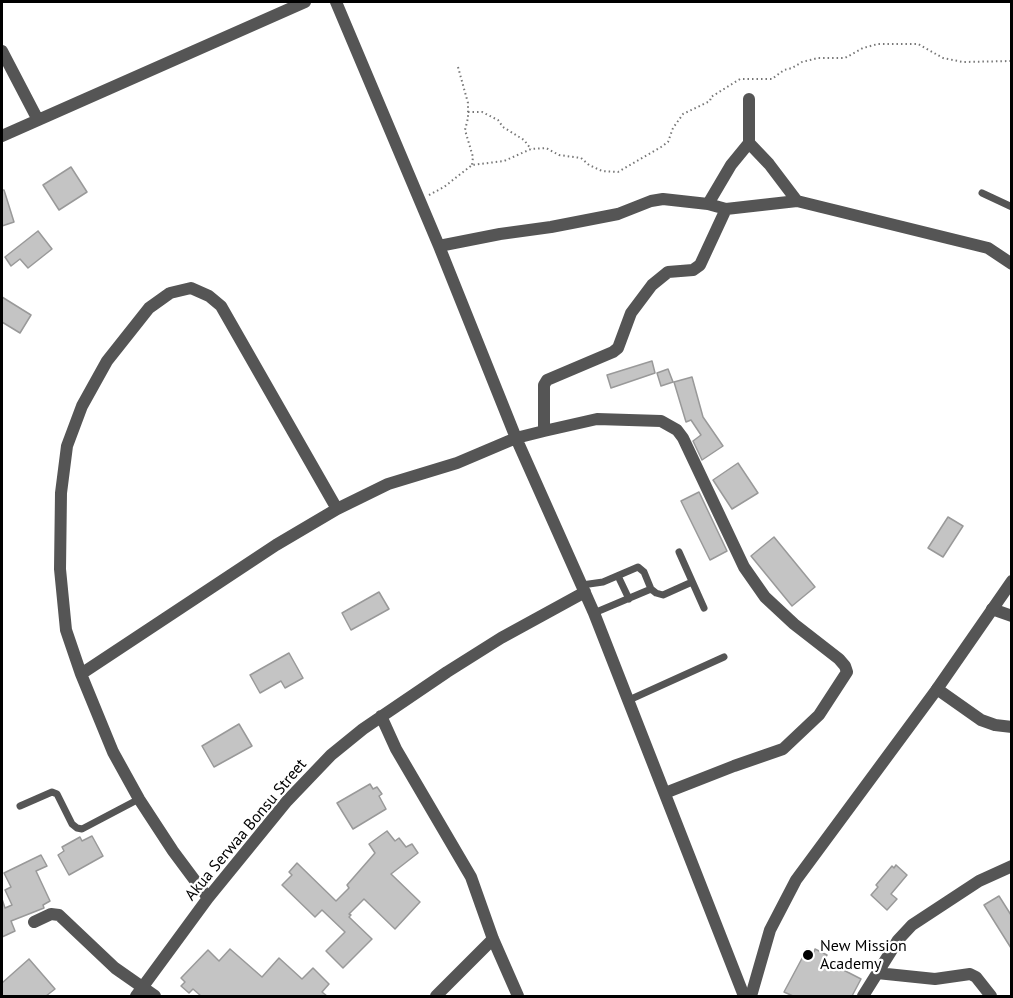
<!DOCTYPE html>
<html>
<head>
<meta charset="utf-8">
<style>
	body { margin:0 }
	#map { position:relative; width:1013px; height:998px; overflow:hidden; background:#fff; font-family:"PT Sans",sans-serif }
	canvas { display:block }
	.frame { position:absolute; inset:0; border:3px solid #000; pointer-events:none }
</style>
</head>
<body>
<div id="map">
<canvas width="1013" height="998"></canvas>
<div class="frame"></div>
</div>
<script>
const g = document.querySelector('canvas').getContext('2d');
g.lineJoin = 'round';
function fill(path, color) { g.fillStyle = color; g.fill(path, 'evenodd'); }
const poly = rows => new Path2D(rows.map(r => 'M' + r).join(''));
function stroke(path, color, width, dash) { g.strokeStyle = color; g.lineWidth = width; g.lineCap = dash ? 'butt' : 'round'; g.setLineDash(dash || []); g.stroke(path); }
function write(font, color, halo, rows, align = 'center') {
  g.font = font + ' "PT Sans",sans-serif'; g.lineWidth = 4.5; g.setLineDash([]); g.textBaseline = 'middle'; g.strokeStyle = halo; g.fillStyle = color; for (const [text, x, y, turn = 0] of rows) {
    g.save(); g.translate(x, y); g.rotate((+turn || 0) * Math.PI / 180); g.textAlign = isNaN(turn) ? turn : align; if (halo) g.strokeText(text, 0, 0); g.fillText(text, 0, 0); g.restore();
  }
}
const building = poly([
	[71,167,87,192,59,210,43,185,71,167],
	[2,190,4,190,14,222,2,226,2,190],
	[38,231,52,249,28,268,20,259,11,266,5,257,38,231],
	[2,297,31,315,20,333,2,322,2,297],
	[652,361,655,373,611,388,607,375,652,361],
	[668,369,673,382,661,386,657,373,668,369],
	[692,377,703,417,723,446,702,460,693,441,701,435,691,420,686,422,674,382,692,377],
	[738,463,758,493,732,509,713,480,738,463],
	[699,492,727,551,710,560,681,501,699,492],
	[948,517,963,526,943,557,928,548,948,517],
	[774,537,815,587,792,606,751,556,774,537],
	[379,592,389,609,351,630,342,613,379,592],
	[289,653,303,678,285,688,281,681,260,693,250,675,289,653],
	[239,724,252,746,214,767,202,746,239,724],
	[370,784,373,789,377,787,382,794,379,796,386,809,353,829,337,803,370,784],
	[387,831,395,841,399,838,406,847,412,844,418,853,391,874,420,902,395,929,364,899,349,914,351,915,349,917,372,939,343,968,326,951,345,932,322,910,315,917,282,885,292,875,289,872,297,863,336,901,349,888,347,885,375,853,369,844,387,831],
	[92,836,103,856,69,875,58,855,64,851,62,847,80,837,82,841,92,836],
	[41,855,47,866,36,871,50,901,43,905,44,908,11,921,15,931,2,937,2,899,5,908,12,905,5,890,11,887,4,873,41,855],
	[896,865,907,875,891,894,897,899,887,910,871,895,878,887,876,885,892,866,894,868,896,865],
	[999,896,1011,915,1011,948,984,905,999,896],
	[230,949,262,977,279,958,302,979,313,968,329,984,322,992,327,996,201,996,193,989,189,993,181,986,185,982,181,978,208,950,219,961,230,949],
	[807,949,814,953,815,949,827,955,824,960,861,979,852,996,793,996,784,992,807,949],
	[29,959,55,989,46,996,2,996,2,983,29,959]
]);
fill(building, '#c4c4c4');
stroke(building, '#999', 1.5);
stroke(poly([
	[458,67,468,103,468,118,465,130,473,157,472,165],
	[468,112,482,112,498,120,503,127,524,140,531,149],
	[429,195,444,187,472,165,504,161,531,149,546,148,559,155,581,158,589,165,602,171,618,172,661,147,668,142,673,128,683,114,710,101,711,97,740,79,772,79,784,70,792,68,802,62,818,58,845,58,863,48,878,44,918,44,943,58,963,62,1012,61]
]), '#777', 2, [1.5, 3]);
stroke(poly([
	[982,193,1012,207],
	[679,552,704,608],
	[618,576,629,599],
	[582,585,603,582,638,567,644,572,651,589,656,593,663,595,692,582],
	[594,613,651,589],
	[629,700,724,657],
	[20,806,52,792,57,794,72,824,77,828,82,829,139,799]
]), '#555', 7);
stroke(poly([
	[336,2,439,246,516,438,594,613,744,996],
	[2,51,38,120],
	[749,99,749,143,769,164,797,201],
	[2,136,305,2],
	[708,204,731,165,749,143],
	[439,246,500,234,551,227,618,214,651,201,663,199,708,204,726,209,797,201,988,248,1012,264],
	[544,431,544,385,547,380,613,352,618,348,631,313,652,285,668,272,693,270,700,265,726,209],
	[992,609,1012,616],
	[81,674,276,545,337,509,388,484,457,463,516,438,544,431,597,419,661,421,677,430,683,438,744,567,765,597,794,624,839,659,845,666,847,672,819,715,783,749,734,766,665,793],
	[937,689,981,720,995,725,1012,727],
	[381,716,396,749,471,877,493,939,518,996],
	[208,898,173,851,139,799,113,752,81,674,66,630,60,569,61,493,67,446,82,406,107,361,149,308,170,293,191,288,209,296,221,306,337,509],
	[34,922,51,914,59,915,115,968,155,996],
	[877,973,935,979,970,974,976,977,991,996],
	[136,996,208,898,287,801,331,755,363,729,447,672,501,638,585,592],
	[436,996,493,939],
	[863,996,898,940,912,925,979,881,1012,866]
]), '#555', 12);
stroke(poly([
	[751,996,770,930,796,880,937,689,1012,581]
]), '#555', 12);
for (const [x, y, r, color] of [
	[808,955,6,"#000"]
]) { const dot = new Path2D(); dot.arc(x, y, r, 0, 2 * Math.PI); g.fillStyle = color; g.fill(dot); stroke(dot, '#fff', 2); }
write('16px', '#000', '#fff', [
	["Akua Serwaa Bonsu Street",246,830,-50]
]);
write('16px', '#000', '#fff', [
	["New Mission",820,946],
	["Academy",820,964]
], 'left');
</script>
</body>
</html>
